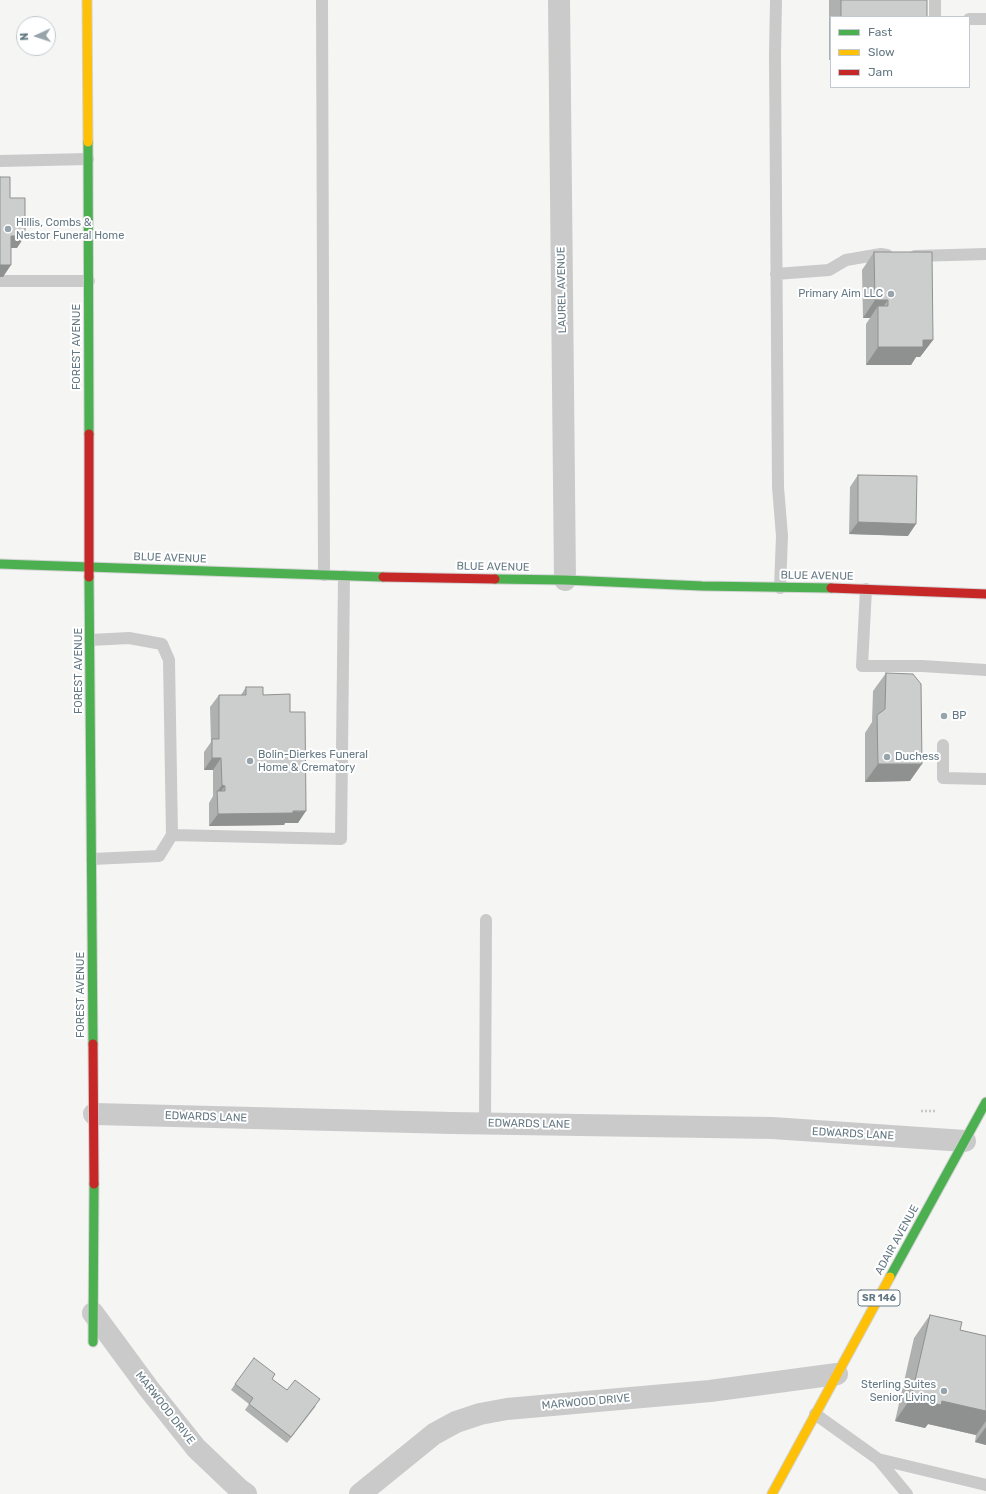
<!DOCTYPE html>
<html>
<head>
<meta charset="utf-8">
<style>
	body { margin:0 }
	#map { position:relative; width:986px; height:1494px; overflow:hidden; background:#f5f5f4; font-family:Rubik,sans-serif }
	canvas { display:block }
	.legend { position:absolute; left:830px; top:16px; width:140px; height:72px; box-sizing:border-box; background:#fff; border:1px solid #c1c9ce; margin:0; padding:5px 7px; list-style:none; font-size:12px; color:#657984 }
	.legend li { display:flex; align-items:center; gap:8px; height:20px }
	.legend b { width:20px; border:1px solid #c1c9ce }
	.north { position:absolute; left:16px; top:16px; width:40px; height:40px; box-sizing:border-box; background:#fff; border:1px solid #c1c9ce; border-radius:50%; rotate:267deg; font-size:11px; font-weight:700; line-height:16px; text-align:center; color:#657984 }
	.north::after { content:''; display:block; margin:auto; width:14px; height:18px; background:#97a4ab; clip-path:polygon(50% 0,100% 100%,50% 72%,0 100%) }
</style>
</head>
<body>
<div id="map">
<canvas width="986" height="1494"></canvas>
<ul class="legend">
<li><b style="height:5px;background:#4caf50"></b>Fast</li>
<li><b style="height:5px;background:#ffc107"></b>Slow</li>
<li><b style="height:5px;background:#c62828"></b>Jam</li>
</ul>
<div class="north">N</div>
</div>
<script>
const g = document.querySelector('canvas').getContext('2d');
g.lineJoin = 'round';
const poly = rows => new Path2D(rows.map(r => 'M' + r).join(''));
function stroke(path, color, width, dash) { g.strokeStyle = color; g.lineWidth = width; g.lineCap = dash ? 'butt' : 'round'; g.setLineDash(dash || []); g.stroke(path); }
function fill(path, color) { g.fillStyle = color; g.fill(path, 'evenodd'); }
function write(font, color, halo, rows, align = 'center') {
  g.font = font + ' Rubik,sans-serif'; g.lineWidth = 4; g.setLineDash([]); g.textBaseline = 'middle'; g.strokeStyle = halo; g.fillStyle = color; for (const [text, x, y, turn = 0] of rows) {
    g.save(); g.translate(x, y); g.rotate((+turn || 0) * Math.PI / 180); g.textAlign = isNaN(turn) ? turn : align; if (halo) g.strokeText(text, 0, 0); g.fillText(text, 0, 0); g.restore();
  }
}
const fast = poly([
	[88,142,89,434],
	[0,564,383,577],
	[89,577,93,1044],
	[495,579,565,580,702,586,831,588],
	[890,1277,986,1102],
	[93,1342,94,1184]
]);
const slow = poly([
	[87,0,88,142],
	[772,1494,890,1277]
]);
const jam = poly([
	[89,434,89,577],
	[383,577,495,579],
	[831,588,986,594],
	[93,1044,94,1184]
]);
stroke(fast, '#d2d3d4', 11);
stroke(slow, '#d2d3d4', 11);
stroke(jam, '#d2d3d4', 11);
stroke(poly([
	[921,1111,935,1111]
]), '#c6c8c9', 2.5, [2, 2]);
stroke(poly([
	[322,0,324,575],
	[776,0,775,55,778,487,782,536,780,588],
	[935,0,935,17],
	[969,19,986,19],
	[0,161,88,159],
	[915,256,986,254],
	[776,274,829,270,846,260,881,254,887,255],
	[0,281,89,281],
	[866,589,862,666,922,666,986,670],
	[90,640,129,638,162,644,169,660,172,835],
	[943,745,943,778,986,779],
	[92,859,159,856,172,835,341,839,344,576],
	[485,1123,486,920],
	[815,1414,878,1459,907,1494],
	[878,1459,986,1485]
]), '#cacacb', 12);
stroke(poly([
	[559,0,565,580],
	[94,1114,452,1123,772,1128,965,1141],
	[93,1313,149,1389,196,1448,239,1489,246,1494],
	[360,1494,434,1434,456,1422,480,1414,507,1409,710,1391,837,1374]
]), '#cacacb', 22);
stroke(fast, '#4caf50', 9);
stroke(slow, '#ffc107', 9);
stroke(jam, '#c62828', 9);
fill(poly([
	[829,0,927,0,927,17,831,17,831,60,829,60],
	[874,252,933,340,920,357,916,357,911,365,866,365,866,324,870,318,863,318,862,270],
	[858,475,908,536,849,534,850,487],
	[886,673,910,781,865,782,865,733,872,722,873,691],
	[246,687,263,695,290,712,298,823,285,823,284,825,209,826,209,803,213,796,213,770,204,770,204,752,211,742,210,707,219,695,241,695],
	[930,1315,960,1330,986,1336,986,1445,975,1442,976,1435,928,1424,925,1428,895,1421,914,1338],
	[272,1379,287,1390,316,1406,287,1443,245,1410,249,1404,231,1390,235,1384]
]), '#afb1b1');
fill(poly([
	[11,236,25,236,17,248,2,248],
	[0,265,11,265,3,277,0,277],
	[875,300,888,300,878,314,878,306,870,318,863,318],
	[923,340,933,340,920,357,916,357,911,365,866,365,878,347],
	[858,522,916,524,908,536,849,534],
	[212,758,221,758,213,770,204,770],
	[878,764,922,764,910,781,865,782],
	[222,785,225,786,217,797,217,792],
	[306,811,298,823,285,823,284,825,209,826,218,814],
	[911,1398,942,1401,986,1411,986,1421,976,1435,928,1424,925,1428,895,1421],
	[986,1427,986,1445,975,1442]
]), '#8f9090');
const building = poly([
	[841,0,927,0,927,17,841,17,841,0],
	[0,177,10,177,10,198,25,198,25,236,11,236,11,265,0,265,0,177],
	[874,252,932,252,933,340,923,340,923,347,878,347,878,306,888,306,888,300,875,300,874,252],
	[858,475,917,476,916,524,858,522,858,475],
	[886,673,913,674,921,684,922,764,878,764,877,715,885,709,886,673],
	[246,687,263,687,263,695,290,694,290,712,305,712,306,811,293,811,293,813,218,814,217,791,225,791,225,786,222,785,221,758,212,758,212,739,219,739,219,695,246,695,246,687],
	[930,1315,962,1322,960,1330,986,1336,986,1411,942,1401,941,1405,911,1398,930,1315],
	[254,1358,275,1374,272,1379,287,1390,295,1380,320,1399,291,1437,249,1404,253,1398,235,1384,254,1358]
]);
fill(building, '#cccece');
stroke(building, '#8f9090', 1);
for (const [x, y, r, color] of [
	[8,229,4,"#97a4ab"],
	[891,294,4,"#97a4ab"],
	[944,716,4,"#97a4ab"],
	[887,757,4,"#97a4ab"],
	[250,761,4,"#97a4ab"],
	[944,1391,4,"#97a4ab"]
]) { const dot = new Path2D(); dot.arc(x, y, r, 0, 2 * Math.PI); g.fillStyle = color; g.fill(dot); stroke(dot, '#fff', 1.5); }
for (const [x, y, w] of [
	[879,1298,42]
]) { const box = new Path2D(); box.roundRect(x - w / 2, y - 8, w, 16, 3); g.fillStyle = '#fff'; g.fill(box); stroke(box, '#657984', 1); }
write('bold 10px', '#657984', null, [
	["SR 146",879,1298]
]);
write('11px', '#657984', '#fff', [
	["Hillis, Combs &",16,223],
	["Nestor Funeral Home",16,236],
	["Primary Aim LLC",883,294,"right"],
	["BP",952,716],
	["Bolin-Dierkes Funeral",258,755],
	["Home & Crematory",258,768],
	["Duchess",895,757],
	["Sterling Suites",936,1385,"right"],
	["Senior Living",936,1398,"right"]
], 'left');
write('11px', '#657984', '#fff', [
	["LAUREL AVENUE",562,290,-91],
	["FOREST AVENUE",77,347,-90],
	["BLUE AVENUE",170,558,2],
	["BLUE AVENUE",493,567,1],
	["BLUE AVENUE",817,576,1],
	["FOREST AVENUE",79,671,-90],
	["FOREST AVENUE",81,995,-90],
	["EDWARDS LANE",206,1117,2],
	["EDWARDS LANE",529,1124,1],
	["EDWARDS LANE",853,1134,3],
	["ADAIR AVENUE",897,1240,-61],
	["MARWOOD DRIVE",586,1402,-5],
	["MARWOOD DRIVE",165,1408,52]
]);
</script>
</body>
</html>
